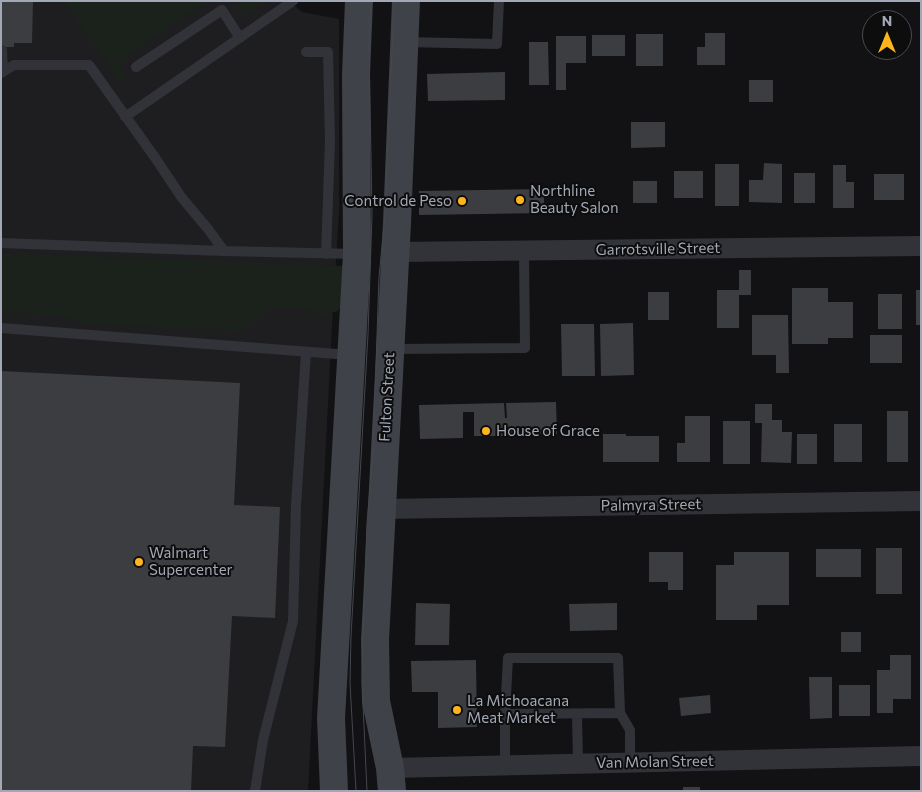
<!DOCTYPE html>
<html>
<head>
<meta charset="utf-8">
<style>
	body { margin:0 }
	#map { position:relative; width:922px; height:792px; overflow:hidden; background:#121214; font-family:Commissioner,sans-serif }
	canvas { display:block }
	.frame { position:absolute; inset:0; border:2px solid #a2a8b5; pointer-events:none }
	.north { position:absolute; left:862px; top:10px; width:50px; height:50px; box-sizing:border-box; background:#0d0d0e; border:1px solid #494b51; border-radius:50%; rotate:0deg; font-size:14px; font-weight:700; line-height:20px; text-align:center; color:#a2a8b5 }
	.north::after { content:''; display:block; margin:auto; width:18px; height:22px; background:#ffb51e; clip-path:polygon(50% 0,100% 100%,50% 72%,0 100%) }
</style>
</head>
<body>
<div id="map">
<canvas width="922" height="792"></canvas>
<div class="frame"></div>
<div class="north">N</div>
</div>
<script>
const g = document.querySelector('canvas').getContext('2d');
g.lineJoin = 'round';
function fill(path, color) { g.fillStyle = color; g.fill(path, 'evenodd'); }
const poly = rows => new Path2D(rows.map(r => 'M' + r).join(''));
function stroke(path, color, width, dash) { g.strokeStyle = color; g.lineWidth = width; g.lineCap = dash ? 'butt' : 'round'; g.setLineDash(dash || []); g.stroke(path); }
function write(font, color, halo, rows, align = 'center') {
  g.font = font + ' Commissioner,sans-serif'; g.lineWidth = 4; g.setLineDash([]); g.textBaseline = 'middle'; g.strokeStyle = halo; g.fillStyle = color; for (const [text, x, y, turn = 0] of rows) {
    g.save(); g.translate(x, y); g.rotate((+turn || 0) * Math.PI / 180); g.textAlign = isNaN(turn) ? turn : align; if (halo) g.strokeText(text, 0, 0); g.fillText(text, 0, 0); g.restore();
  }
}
fill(poly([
	[1,1,289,1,302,12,339,19,339,212,333,307,308,791,1,791]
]), '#1e1e21');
fill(poly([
	[64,1,206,1,118,63,125,74,125,76,119,80],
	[241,1,266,1,244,17,240,15,235,9,236,5],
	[1,253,343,266,342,303,338,311,320,316,302,308,281,307,272,309,258,316,243,331,86,324,70,317,1,312]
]), '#1a221b');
fill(poly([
	[1,1,33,1,32,43,14,43,14,47,1,47],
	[705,33,725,33,725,65,697,65,697,47,705,47],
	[636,34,663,34,663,66,636,66],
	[592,35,625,35,625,56,592,56],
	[556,36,586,36,586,63,566,63,566,90,556,90],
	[529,42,548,42,549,85,529,85],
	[505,72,505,100,428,101,427,74],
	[749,80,773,80,773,102,749,102],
	[631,122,665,122,665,147,631,148],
	[764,163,782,164,782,203,749,202,749,180,763,180],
	[715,164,739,164,739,206,715,206],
	[833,165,846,165,846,182,854,182,854,208,833,208],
	[674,171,703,171,703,198,674,198],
	[794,173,815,173,815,203,794,203],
	[874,174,904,174,904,200,874,200],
	[633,181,657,181,657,203,633,203],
	[544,189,544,213,419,215,419,191],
	[739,270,751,270,751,295,739,295,739,328,717,328,717,290,739,290],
	[792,288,828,288,828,302,853,302,853,338,828,338,828,344,792,344],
	[916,290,921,290,921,325,916,325],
	[648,292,669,292,669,320,648,320],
	[878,294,902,294,902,329,878,329],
	[752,315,788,315,789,373,776,373,776,355,752,355],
	[633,323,634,375,601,376,600,324],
	[561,324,594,324,595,376,562,376],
	[870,335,902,335,902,363,870,363],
	[1,371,240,383,234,505,280,507,275,618,232,616,225,747,193,746,191,791,1,790],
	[556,402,557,434,505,434,505,436,474,436,474,412,463,412,463,438,420,439,419,405,504,403,505,418,507,418,506,403],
	[755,404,772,404,772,420,782,420,782,432,792,432,791,463,761,462,762,423,755,423],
	[887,411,908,411,908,462,887,462],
	[685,416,710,416,710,462,677,462,677,443,685,443],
	[723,421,750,421,750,464,723,464],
	[834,424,862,424,862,462,834,462],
	[603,434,626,434,626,436,659,436,659,462,603,462],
	[797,434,817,434,817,464,797,464],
	[876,548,902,548,902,594,876,594],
	[816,549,861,549,861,577,816,577],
	[649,552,683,552,683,590,668,590,668,582,649,582],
	[734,552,789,552,789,605,757,605,757,620,716,620,716,565,734,565],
	[416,603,450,604,449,645,415,645],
	[617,603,617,630,570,631,569,604],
	[841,632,861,632,861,652,841,652],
	[890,655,911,655,911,699,893,699,893,713,877,713,877,670,890,670],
	[476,660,477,727,438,728,438,692,412,692,411,661],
	[809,677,832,677,832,718,810,719],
	[839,685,870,685,870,716,839,716],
	[710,695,711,713,681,716,679,698],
	[683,787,700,787,700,791,683,791]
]), '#3c3d41');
stroke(poly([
	[405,42,497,44,499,1],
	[2,50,3,72],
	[306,52,328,52,330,141,326,254],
	[136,67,222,10,240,38],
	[1,73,14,65,89,65,156,159,182,198,208,229,224,251,1,243],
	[125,117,293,1],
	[224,251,355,254],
	[1,328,349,355],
	[391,349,525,348,524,251],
	[620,713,630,730,630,762],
	[505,714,620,713,618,658,508,658,505,714,505,765],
	[577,714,578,763],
	[255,791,263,740,293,621,296,505,306,352]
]), '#323339', 10);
stroke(poly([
	[395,252,921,246],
	[381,509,921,501],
	[390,768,921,756]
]), '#323339', 20);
stroke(poly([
	[334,791,331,718,357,254,356,74,359,1],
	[392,791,390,768,376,701,375,640,397,223,406,1]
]), '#404249', 28);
stroke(poly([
	[356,791,350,683,351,636,368,334,372,214,369,46,371,1],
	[367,791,362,683,363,637,367,523,373,452,379,277,385,216,394,1]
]), '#45474e', 1);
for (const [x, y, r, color] of [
	[520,200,5,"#ffb51e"],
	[462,201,5,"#ffb51e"],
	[486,431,5,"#ffb51e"],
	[139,562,5,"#ffb51e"],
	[457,710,5,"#ffb51e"]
]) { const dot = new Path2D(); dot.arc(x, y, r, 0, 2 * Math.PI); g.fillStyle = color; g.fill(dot); stroke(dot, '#0d0d0e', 2); }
write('15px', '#a2a8b5', '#0d0d0e', [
	["Northline",530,191],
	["Beauty Salon",530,208],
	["Control de Peso",452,201,"right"],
	["House of Grace",496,431],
	["Walmart",149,553],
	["Supercenter",149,570],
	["La Michoacana",467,701],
	["Meat Market",467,718]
], 'left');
write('15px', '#a2a8b5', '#0d0d0e', [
	["Garrotsville Street",658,249,-1],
	["Fulton Street",387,397,-87],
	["Palmyra Street",651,505,-1],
	["Van Molan Street",655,762,-1]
]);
</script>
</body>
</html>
